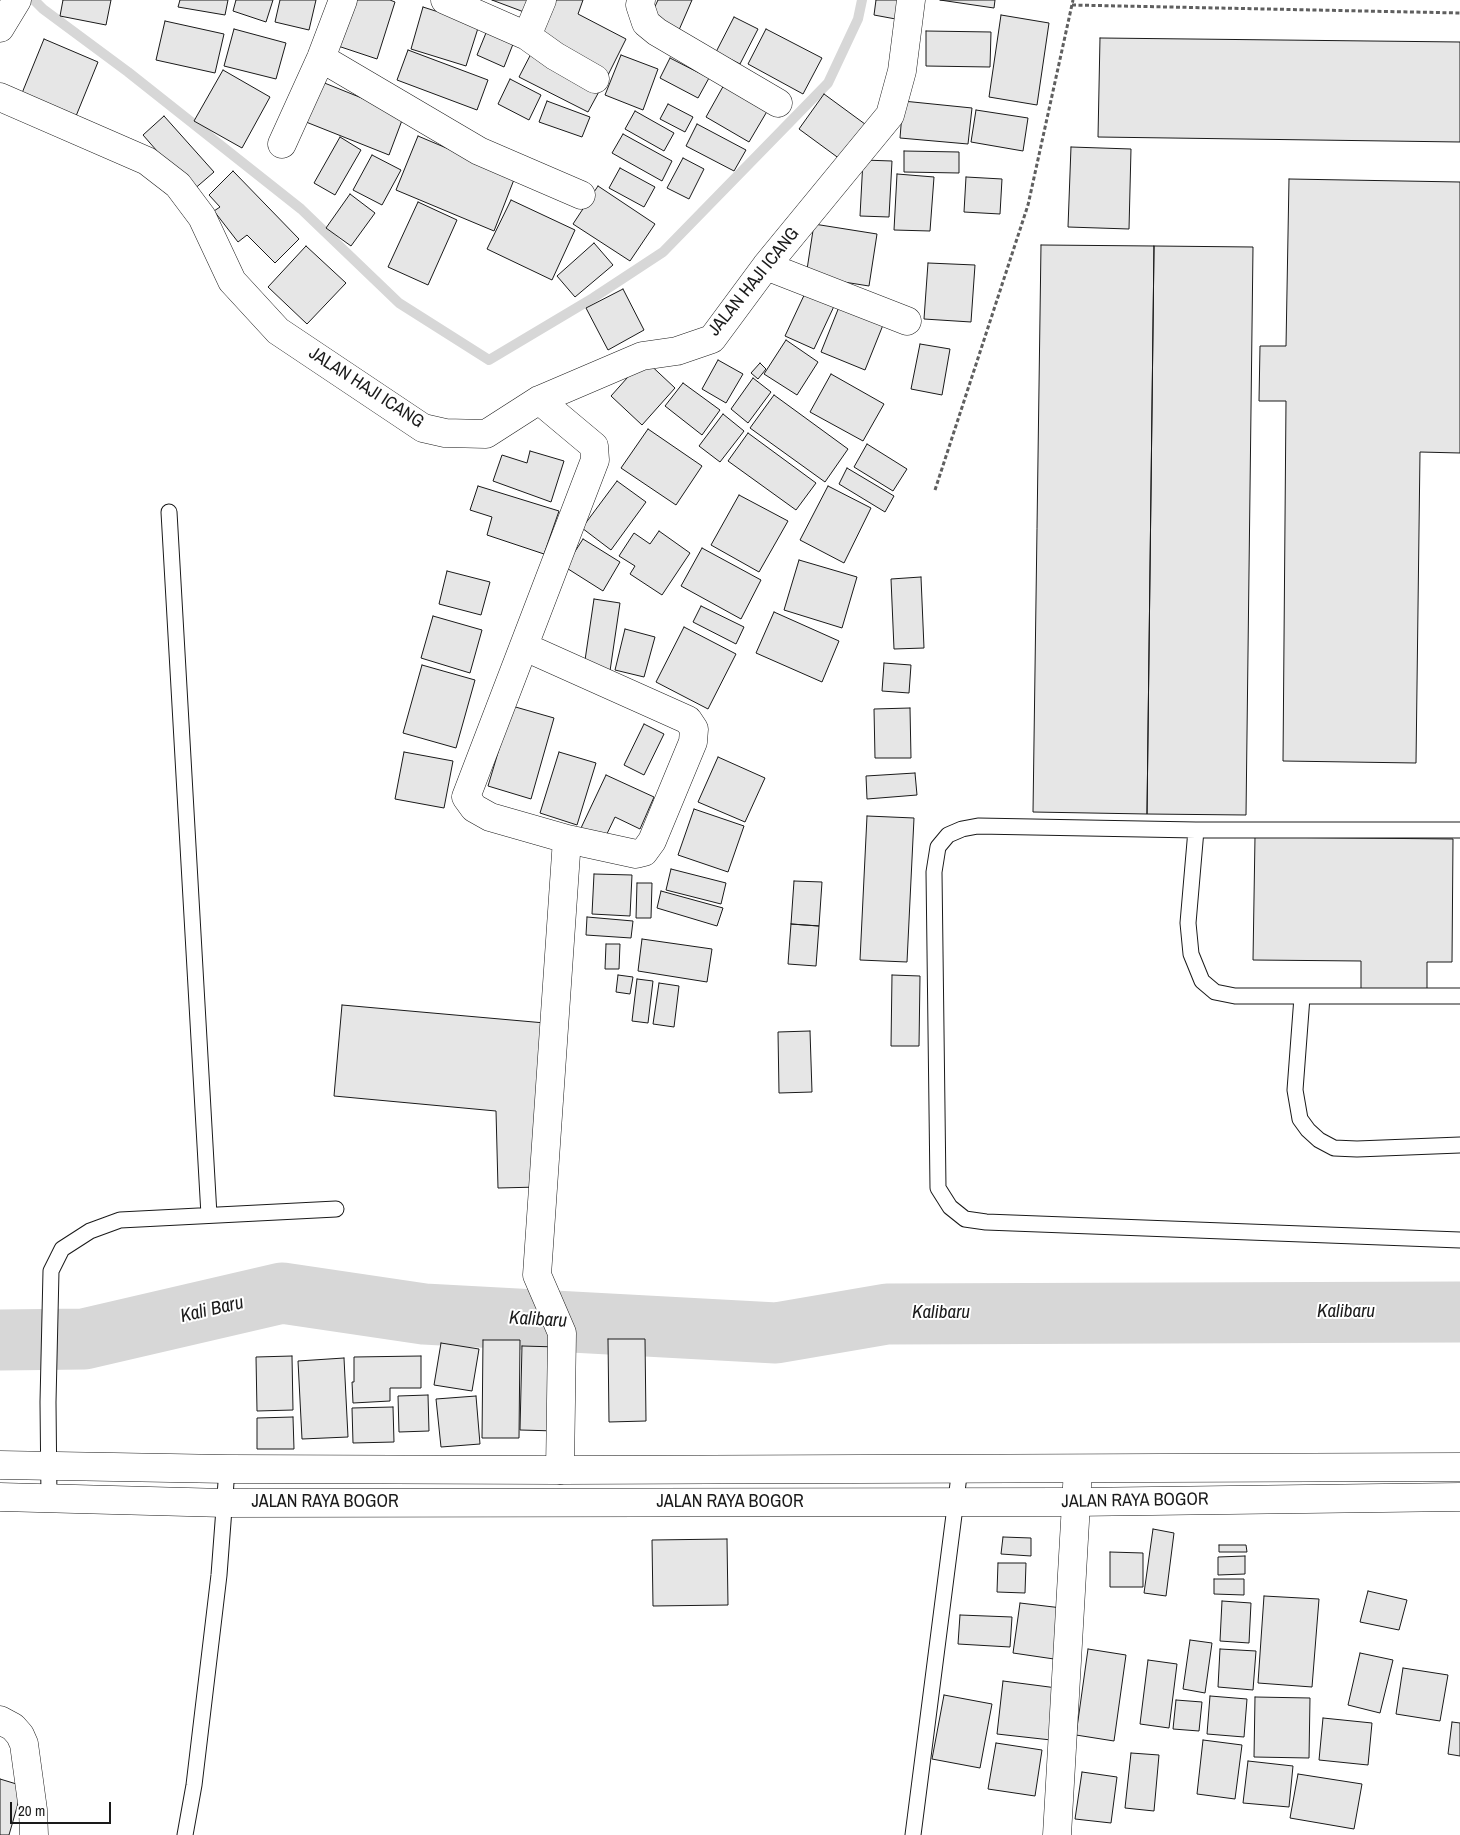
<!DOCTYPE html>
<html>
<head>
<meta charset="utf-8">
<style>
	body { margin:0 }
	#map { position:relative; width:1460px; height:1835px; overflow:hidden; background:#fff; font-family:"Archivo Narrow",sans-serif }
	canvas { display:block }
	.scale { position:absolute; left:10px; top:1802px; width:101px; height:22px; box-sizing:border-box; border:2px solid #1a1a1a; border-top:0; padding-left:6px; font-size:15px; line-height:18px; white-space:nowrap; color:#1a1a1a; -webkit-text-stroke:4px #fff; paint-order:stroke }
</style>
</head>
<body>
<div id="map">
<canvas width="1460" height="1835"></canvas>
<div class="scale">20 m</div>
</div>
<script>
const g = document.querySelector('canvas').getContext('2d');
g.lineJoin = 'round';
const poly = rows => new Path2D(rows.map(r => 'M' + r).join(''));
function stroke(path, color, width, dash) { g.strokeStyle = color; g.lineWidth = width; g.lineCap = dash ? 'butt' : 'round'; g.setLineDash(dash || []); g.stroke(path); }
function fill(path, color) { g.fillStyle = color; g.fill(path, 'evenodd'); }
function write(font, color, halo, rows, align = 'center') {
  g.font = font + ' "Archivo Narrow",sans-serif'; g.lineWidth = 4; g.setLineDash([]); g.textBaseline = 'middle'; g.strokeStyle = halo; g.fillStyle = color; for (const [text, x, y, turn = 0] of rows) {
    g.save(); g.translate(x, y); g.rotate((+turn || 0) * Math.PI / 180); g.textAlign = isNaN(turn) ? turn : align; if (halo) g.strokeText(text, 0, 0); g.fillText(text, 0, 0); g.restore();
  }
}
stroke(poly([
	[34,0,43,9,128,72,301,209,399,303,489,360,593,298,663,252,828,83,858,19,862,0]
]), '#d7d7d7', 10);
stroke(poly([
	[0,1340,84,1339,282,1293,424,1314,776,1333,887,1314,1460,1312]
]), '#d7d7d7', 61);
const building = poly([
	[63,0,111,0,106,25,60,16,63,0],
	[180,0,228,0,225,15,178,7,180,0],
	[236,0,273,0,266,22,233,11,236,0],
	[280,0,316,0,309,30,275,22,280,0],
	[350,0,390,0,395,2,377,59,335,45,350,0],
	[492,0,528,0,524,12,492,0],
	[552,0,583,0,578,14,626,39,607,77,533,38,552,0],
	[658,0,692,0,679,30,650,17,658,0],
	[876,0,904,0,901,20,874,15,876,0],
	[940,0,995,0,994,8,940,0],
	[423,7,479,25,466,66,411,49,423,7],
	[1001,15,1049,23,1037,105,989,97,1001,15],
	[734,17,758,29,740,64,716,52,734,17],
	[165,21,224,34,215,73,156,60,165,21],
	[488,28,515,39,504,67,477,55,488,28],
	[234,29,286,43,276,79,224,66,234,29],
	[766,29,822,58,803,94,748,64,766,29],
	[926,31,991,32,990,67,926,66,926,31],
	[1100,38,1460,42,1460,142,1098,137,1100,38],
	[44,39,98,62,74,121,20,98,44,39],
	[408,50,488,80,477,110,397,80,408,50],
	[533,50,602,86,588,112,519,77,533,50],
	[621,55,658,69,643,110,605,95,621,55],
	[670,58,709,78,698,98,660,78,670,58],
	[223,70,270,97,242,148,194,121,223,70],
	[510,79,541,95,529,120,498,104,510,79],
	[322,82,404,115,389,155,306,122,322,82],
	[725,83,769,108,749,142,706,117,725,83],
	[824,94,869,127,844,162,799,129,824,94],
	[547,101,590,117,582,137,539,122,547,101],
	[903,101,972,108,968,144,900,138,903,101],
	[668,104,693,117,685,132,660,119,668,104],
	[976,110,1028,118,1023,151,971,142,976,110],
	[635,111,674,133,664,151,625,129,635,111],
	[164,116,214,172,192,191,143,135,164,116],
	[697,124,746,150,734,171,686,146,697,124],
	[623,134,672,161,662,181,612,153,623,134],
	[418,136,515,177,494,231,396,190,418,136],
	[340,137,361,150,335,195,314,183,340,137],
	[1071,147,1131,149,1129,229,1068,227,1071,147],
	[904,151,959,152,959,173,904,172,904,151],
	[372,155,401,170,382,205,353,190,372,155],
	[683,158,704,169,689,199,667,188,683,158],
	[863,160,892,161,889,217,860,216,863,160],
	[620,168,655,187,644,207,609,188,620,168],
	[233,171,299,239,275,263,247,235,238,242,214,211,220,207,209,195,233,171],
	[897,174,934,177,930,231,894,230,897,174],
	[966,177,1002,179,1000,214,964,212,966,177],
	[1289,179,1460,182,1460,453,1420,452,1416,763,1283,761,1286,401,1259,401,1260,346,1286,346,1289,179],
	[598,186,655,224,630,261,573,224,598,186],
	[350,194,375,213,351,246,326,228,350,194],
	[511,200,575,230,552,280,487,249,511,200],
	[418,202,457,220,428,285,388,267,418,202],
	[814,224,877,234,869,286,806,276,814,224],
	[594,243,613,265,575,297,557,276,594,243],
	[1041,245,1154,246,1147,814,1033,812,1041,245],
	[306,246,346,283,307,324,268,287,306,246],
	[1154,246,1253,247,1246,815,1147,814,1154,246],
	[928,263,975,265,971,322,924,319,928,263],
	[623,289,644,330,608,350,586,308,623,289],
	[807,289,836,302,814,349,785,336,807,289],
	[839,307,883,325,865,370,821,352,839,307],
	[786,340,818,362,797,395,764,374,786,340],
	[920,344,950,349,942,395,911,389,920,344],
	[644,359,675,388,642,425,611,396,644,359],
	[718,360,743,374,726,403,702,389,718,360],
	[760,363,766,369,758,379,751,373,760,363],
	[831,374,884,404,863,441,810,412,831,374],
	[753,378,771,392,748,423,731,409,753,378],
	[683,383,720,410,702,435,665,406,683,383],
	[774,395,848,449,825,482,750,428,774,395],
	[723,414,744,431,720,462,699,446,723,414],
	[648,429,702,466,676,505,621,468,648,429],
	[748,433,816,483,796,510,728,461,748,433],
	[867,444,907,469,893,491,854,467,867,444],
	[530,451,564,461,551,502,493,481,502,455,527,463,530,451],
	[847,468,894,496,885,512,839,484,847,468],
	[617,481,646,502,611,550,582,528,617,481],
	[478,486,559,511,544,554,487,535,492,517,470,510,478,486],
	[828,486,871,508,844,563,800,540,828,486],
	[739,495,788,521,759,572,711,545,739,495],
	[659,531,690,553,662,595,630,574,635,566,619,556,634,533,650,544,659,531],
	[583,539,620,562,603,591,565,567,583,539],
	[702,548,761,580,741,619,681,586,702,548],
	[799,560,857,577,842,628,784,610,799,560],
	[447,571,490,582,481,615,439,604,447,571],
	[921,577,924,648,894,649,891,579,921,577],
	[594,599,620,603,610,671,584,667,594,599],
	[701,606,744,627,736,644,693,622,701,606],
	[774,612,839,641,822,682,756,653,774,612],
	[433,616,482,630,470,673,421,658,433,616],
	[684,627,736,654,708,709,656,682,684,627],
	[625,629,655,637,644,677,615,670,625,629],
	[884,663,911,665,909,693,882,691,884,663],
	[422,665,475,680,456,748,403,733,422,665],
	[512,706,554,718,531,799,488,786,512,706],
	[910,708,911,758,875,758,874,709,910,708],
	[644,724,664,734,644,775,624,765,644,724],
	[404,752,453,761,444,808,395,799,404,752],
	[559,752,596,763,577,825,540,813,559,752],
	[718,757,765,778,745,822,698,802,718,757],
	[915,773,917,795,867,799,866,776,915,773],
	[606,775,654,797,640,829,615,817,604,840,581,828,606,775],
	[694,809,744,826,728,872,678,855,694,809],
	[867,816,914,818,907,962,860,960,867,816],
	[1255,837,1453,839,1452,962,1427,962,1427,993,1361,992,1361,961,1253,960,1255,837],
	[671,869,726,883,721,904,666,890,671,869],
	[594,874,632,875,630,916,592,914,594,874],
	[794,881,822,882,819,926,791,924,794,881],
	[637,883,652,883,651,918,636,918,637,883],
	[661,891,723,908,717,926,657,908,661,891],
	[587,917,633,921,631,938,586,935,587,917],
	[791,924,819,926,816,966,788,964,791,924],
	[642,939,712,949,707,982,638,971,642,939],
	[606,944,620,944,619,969,605,969,606,944],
	[618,975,633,977,630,994,616,992,618,975],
	[892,975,920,976,919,1046,891,1046,892,975],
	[637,979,653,981,648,1023,632,1021,637,979],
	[659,983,679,986,674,1027,653,1024,659,983],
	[342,1005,545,1023,539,1187,498,1188,496,1111,334,1096,342,1005],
	[810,1031,812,1092,779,1093,778,1032,810,1031],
	[608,1339,645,1339,646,1421,609,1422,608,1339],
	[483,1340,520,1340,519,1438,482,1438,483,1340],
	[441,1343,479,1349,472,1391,434,1385,441,1343],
	[522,1346,558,1347,556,1431,520,1430,522,1346],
	[292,1356,293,1410,257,1411,256,1357,292,1356],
	[421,1356,421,1388,390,1388,390,1401,353,1403,352,1382,354,1382,354,1357,421,1356],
	[344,1358,348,1437,302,1439,298,1361,344,1358],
	[428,1395,429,1431,399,1432,398,1396,428,1395],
	[476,1396,480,1444,441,1447,436,1399,476,1396],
	[393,1407,394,1442,353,1443,352,1408,393,1407],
	[293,1417,294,1449,257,1449,257,1418,293,1417],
	[1153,1529,1174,1533,1166,1596,1144,1593,1153,1529],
	[1003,1537,1031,1538,1031,1556,1001,1554,1003,1537],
	[727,1539,728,1605,653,1606,652,1540,727,1539],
	[1219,1545,1246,1545,1247,1552,1219,1552,1219,1545],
	[1110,1552,1143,1553,1143,1587,1110,1587,1110,1552],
	[1245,1556,1245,1574,1218,1575,1218,1557,1245,1556],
	[998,1563,1026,1563,1025,1593,997,1592,998,1563],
	[1214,1579,1244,1579,1244,1595,1214,1594,1214,1579],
	[1368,1591,1407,1600,1399,1630,1360,1622,1368,1591],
	[1264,1596,1319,1599,1312,1687,1258,1683,1264,1596],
	[1222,1601,1251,1603,1249,1643,1220,1641,1222,1601],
	[1020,1603,1062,1608,1054,1659,1013,1653,1020,1603],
	[960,1615,1012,1617,1010,1647,958,1644,960,1615],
	[1190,1640,1212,1643,1205,1693,1183,1689,1190,1640],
	[1088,1649,1126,1655,1114,1741,1076,1735,1088,1649],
	[1220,1649,1256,1651,1253,1690,1218,1687,1220,1649],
	[1360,1653,1393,1660,1380,1713,1348,1705,1360,1653],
	[1148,1660,1177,1664,1169,1728,1140,1724,1148,1660],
	[1403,1668,1448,1675,1440,1721,1396,1714,1403,1668],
	[1003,1681,1057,1688,1051,1740,997,1734,1003,1681],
	[944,1695,992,1704,980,1768,932,1759,944,1695],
	[1210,1696,1247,1699,1244,1737,1207,1734,1210,1696],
	[1255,1697,1310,1698,1309,1758,1254,1757,1255,1697],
	[1176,1700,1202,1702,1199,1731,1173,1729,1176,1700],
	[1323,1718,1372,1723,1368,1765,1319,1760,1323,1718],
	[1452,1722,1460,1723,1460,1756,1448,1754,1452,1722],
	[1203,1740,1242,1745,1235,1799,1197,1794,1203,1740],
	[996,1743,1042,1750,1035,1796,988,1789,996,1743],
	[1131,1753,1159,1755,1154,1811,1125,1808,1131,1753],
	[1248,1761,1293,1766,1289,1807,1243,1803,1248,1761],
	[1082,1772,1117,1777,1111,1823,1075,1819,1082,1772],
	[1298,1774,1362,1784,1354,1829,1290,1818,1298,1774],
	[0,1779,23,1786,9,1835,0,1835,0,1779]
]);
fill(building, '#e6e6e6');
stroke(building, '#1a1a1a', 1);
const service = poly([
	[169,512,209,1215],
	[1196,830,1188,923,1191,954,1202,981,1215,992,1235,996,1460,996],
	[1460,830,1196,830,978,826,962,829,948,835,938,847,934,872,938,1188,950,1207,965,1219,986,1222,1460,1240],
	[1302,997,1295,1090,1300,1119,1308,1130,1319,1140,1334,1148,1357,1149,1460,1145],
	[49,1499,48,1402,51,1271,62,1249,90,1231,120,1220,336,1209],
	[185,1835,194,1785,219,1575,227,1469],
	[913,1835,960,1468]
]);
const minor = poly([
	[445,0,527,36,555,56,595,79],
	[641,0,640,5,646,23,657,32,778,103],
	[0,28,17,0],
	[527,36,542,0],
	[321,58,479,151,581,195],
	[0,97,147,161,178,185,202,217,232,281,278,331,423,428,445,433,486,434,539,400,642,356,677,351,712,339,766,266,890,115,902,71,911,0],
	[282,144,321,58,343,0],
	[766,266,907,321],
	[539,400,594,446,595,460,466,797,474,808,490,817,567,839,537,1275,562,1333,560,1470],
	[525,647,688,720,694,729,693,742,652,841,644,852,636,854,567,839],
	[0,1720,13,1727,20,1735,24,1744,33,1810,34,1835],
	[1057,1835,1078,1469]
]);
const trunk = poly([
	[0,1465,227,1469,560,1470,1460,1467],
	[0,1497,225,1503,1075,1502,1460,1497]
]);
stroke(service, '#1a1a1a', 17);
stroke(minor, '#1a1a1a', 29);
stroke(trunk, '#1a1a1a', 29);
stroke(poly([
	[1072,5,1460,13],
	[935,490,1028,205,1073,0]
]), '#5f5f5f', 3, [4, 2.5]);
stroke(service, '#fff', 15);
stroke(minor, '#fff', 28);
stroke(trunk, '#fff', 28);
write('18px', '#1a1a1a', '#fff', [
	["JALAN HAJI ICANG",754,282,-51],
	["JALAN HAJI ICANG",366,388,33],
	["JALAN RAYA BOGOR",1135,1501,-1],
	["JALAN RAYA BOGOR",325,1502],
	["JALAN RAYA BOGOR",730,1502]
]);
write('italic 19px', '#1a1a1a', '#fff', [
	["Kali Baru",212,1310,-13],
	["Kalibaru",1346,1312],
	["Kalibaru",941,1313],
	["Kalibaru",538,1320,3]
]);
</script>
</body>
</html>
